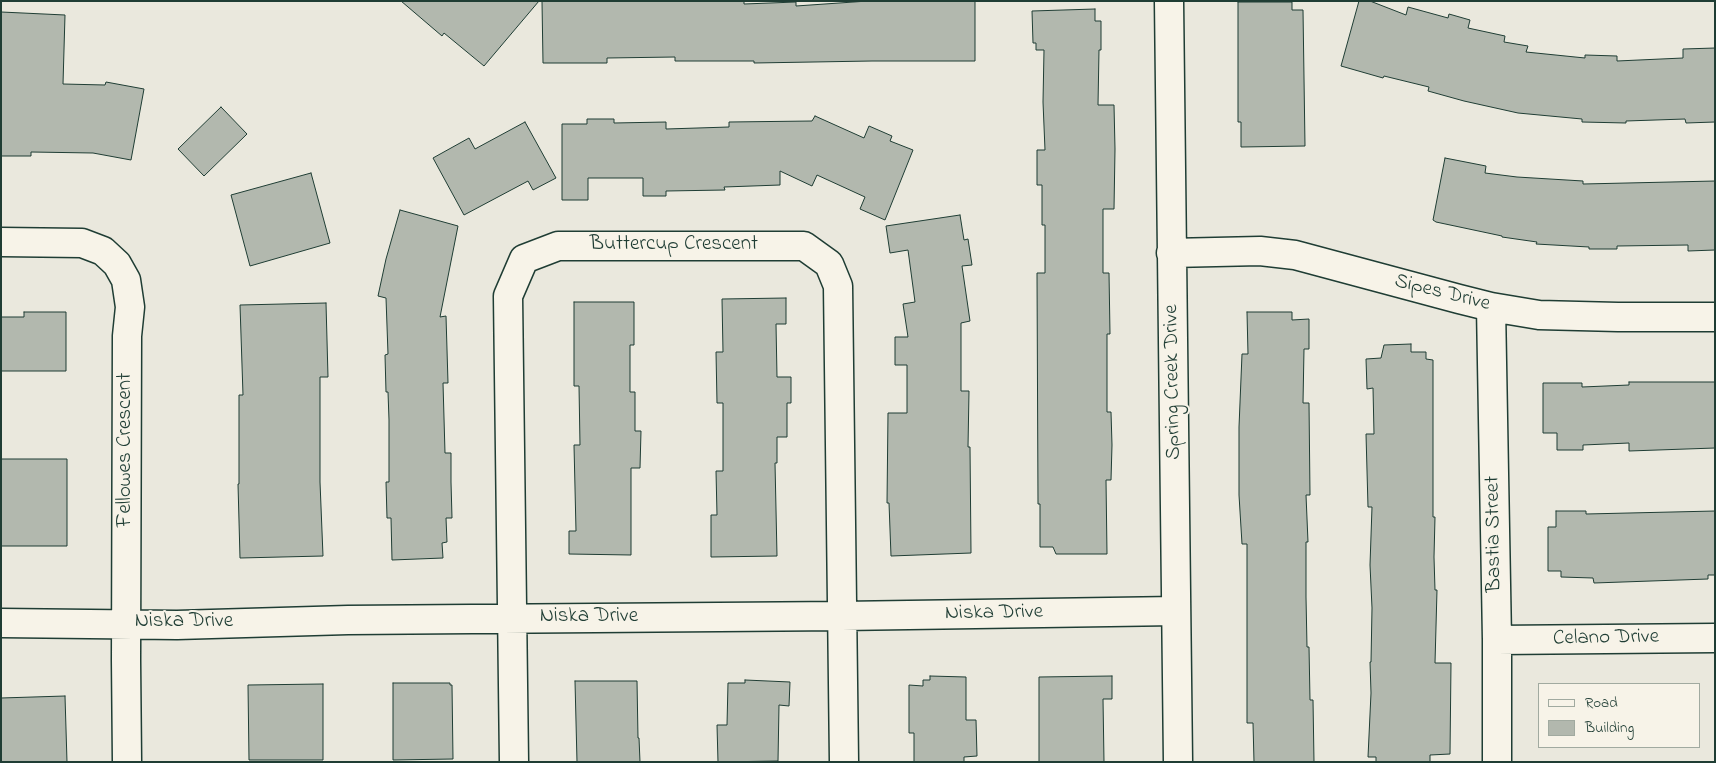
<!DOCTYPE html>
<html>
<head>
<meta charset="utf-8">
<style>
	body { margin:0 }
	#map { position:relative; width:1716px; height:763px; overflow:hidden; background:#eae8dd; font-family:"Indie Flower",sans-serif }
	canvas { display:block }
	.frame { position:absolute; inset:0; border:2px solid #1f3d34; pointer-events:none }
	.legend { position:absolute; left:1538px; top:683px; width:162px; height:65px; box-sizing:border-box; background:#f7f3e8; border:1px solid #a1aaa0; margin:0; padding:6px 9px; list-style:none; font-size:15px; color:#1f3d34 }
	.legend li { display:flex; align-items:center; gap:10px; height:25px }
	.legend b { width:25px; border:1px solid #a1aaa0 }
</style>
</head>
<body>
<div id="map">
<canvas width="1716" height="763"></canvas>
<div class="frame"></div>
<ul class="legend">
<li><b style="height:6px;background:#f7f3e8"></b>Road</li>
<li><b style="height:14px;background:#b2b8ae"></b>Building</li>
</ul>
</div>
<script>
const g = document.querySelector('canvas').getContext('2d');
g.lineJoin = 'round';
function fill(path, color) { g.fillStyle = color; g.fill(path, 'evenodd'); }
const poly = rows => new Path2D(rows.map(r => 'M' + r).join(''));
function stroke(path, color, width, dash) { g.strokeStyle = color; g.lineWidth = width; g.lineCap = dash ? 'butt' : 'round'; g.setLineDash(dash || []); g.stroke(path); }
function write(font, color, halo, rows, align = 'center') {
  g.font = font + ' "Indie Flower",sans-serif'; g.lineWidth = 4; g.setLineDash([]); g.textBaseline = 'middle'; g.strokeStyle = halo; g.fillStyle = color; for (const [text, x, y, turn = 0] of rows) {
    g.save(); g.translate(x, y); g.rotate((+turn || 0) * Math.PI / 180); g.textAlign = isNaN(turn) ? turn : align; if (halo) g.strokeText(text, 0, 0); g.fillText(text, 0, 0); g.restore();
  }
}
const building = poly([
	[401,1,539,1,484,66,444,33,442,36,401,1],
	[542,1,744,1,744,4,796,2,796,6,868,1,975,1,975,61,872,61,754,63,754,61,675,61,675,57,607,58,607,63,543,63,542,1],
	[1359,1,1370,1,1406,15,1408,7,1448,18,1449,14,1470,20,1468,28,1505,36,1504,42,1528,46,1526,52,1585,58,1585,55,1617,56,1617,61,1683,58,1683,49,1715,48,1715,122,1686,123,1685,119,1626,121,1626,123,1582,122,1582,119,1518,113,1464,101,1428,91,1429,87,1384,76,1383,78,1341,66,1359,1],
	[1238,2,1292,2,1292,10,1303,10,1305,146,1241,147,1241,122,1238,122,1238,2],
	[1095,9,1095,21,1101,21,1101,50,1099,50,1098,105,1114,105,1115,149,1114,209,1103,209,1103,273,1109,273,1110,334,1107,334,1107,412,1111,412,1112,445,1111,480,1106,480,1107,554,1056,554,1053,547,1040,547,1040,504,1038,504,1037,273,1045,273,1045,225,1042,225,1042,185,1037,185,1037,150,1045,150,1043,102,1044,50,1036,50,1036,43,1033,43,1032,11,1095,9],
	[1,12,65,15,63,84,105,85,106,82,144,89,131,160,93,153,31,152,31,156,1,156,1,12],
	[221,107,247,134,204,176,178,149,221,107],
	[815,116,864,138,869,126,892,136,890,141,913,150,885,220,860,209,865,197,817,175,812,186,780,171,780,185,724,187,725,190,666,191,666,196,643,196,643,178,588,178,588,200,562,200,562,124,587,124,587,119,614,119,614,123,666,122,666,129,729,127,729,122,812,121,815,116],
	[525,122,556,178,533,190,528,181,464,215,433,158,469,138,475,149,525,122],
	[1445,158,1486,166,1485,173,1517,177,1583,181,1583,184,1715,181,1715,250,1688,251,1688,245,1617,246,1617,249,1589,249,1589,247,1536,244,1537,242,1502,237,1502,236,1436,222,1433,220,1445,158],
	[311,173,330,243,250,266,231,195,311,173],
	[400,210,458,226,440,317,446,316,448,383,443,383,445,453,451,453,451,482,452,518,446,518,447,542,442,543,443,558,392,560,391,518,387,518,386,482,389,482,389,420,388,392,386,392,385,355,388,354,386,298,378,296,386,259,400,210],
	[960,215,964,240,968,239,972,265,962,266,970,321,961,323,961,391,969,391,968,447,970,447,971,553,891,556,889,503,887,503,888,413,907,413,907,365,895,365,895,337,908,337,903,304,915,302,908,250,890,253,886,226,960,215],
	[786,298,786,324,776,324,777,377,791,377,791,403,787,403,787,437,777,437,777,463,775,463,777,556,711,557,711,515,717,515,716,471,723,471,723,403,717,403,716,352,723,352,722,299,786,298],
	[574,302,634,302,634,345,630,345,630,392,635,392,635,431,641,431,640,468,631,468,631,555,569,554,569,531,576,531,574,445,580,445,579,386,574,386,574,302],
	[326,303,328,377,320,377,320,482,323,556,240,558,238,484,239,484,239,395,243,395,240,305,326,303],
	[24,312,66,312,66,371,1,371,1,317,24,317,24,312],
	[1247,312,1292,312,1292,320,1309,319,1309,349,1304,349,1303,403,1309,403,1310,495,1306,495,1308,542,1306,542,1306,597,1307,647,1309,647,1310,700,1313,700,1314,762,1254,762,1253,723,1247,723,1247,544,1242,544,1239,495,1239,427,1242,354,1248,354,1247,312],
	[1411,344,1411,352,1426,352,1426,359,1433,360,1433,517,1435,517,1434,557,1435,590,1437,590,1435,663,1451,663,1450,754,1430,755,1430,762,1376,762,1376,757,1368,757,1371,693,1370,662,1371,662,1372,608,1370,565,1372,507,1368,507,1366,434,1374,434,1373,388,1367,389,1366,359,1381,358,1384,345,1411,344],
	[1629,382,1715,382,1715,448,1629,451,1629,443,1583,445,1583,450,1557,450,1557,433,1543,433,1543,383,1582,383,1582,387,1629,385,1629,382],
	[1,459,67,459,67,546,1,546,1,459],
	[1556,511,1586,511,1586,514,1715,511,1715,575,1708,575,1708,579,1594,583,1593,578,1561,577,1561,571,1548,571,1548,527,1556,527,1556,511],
	[930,676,966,677,966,720,976,720,977,756,964,757,964,762,914,762,914,733,909,733,909,685,923,686,923,680,930,680,930,676],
	[1112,676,1112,699,1103,699,1104,762,1039,762,1039,677,1112,676],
	[745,680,790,682,789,706,779,705,778,761,718,762,717,725,727,725,728,683,745,683,745,680],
	[575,681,637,681,638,738,639,738,640,762,577,762,575,681],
	[393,683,450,683,450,685,452,685,453,759,393,760,393,683],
	[323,684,323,760,249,760,248,685,323,684],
	[65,696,67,762,1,762,1,698,65,696]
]);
fill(building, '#b2b8ae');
stroke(building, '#1f3d34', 1);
const minor = poly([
	[1169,1,1178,762],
	[1,242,82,243,103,251,117,264,126,280,130,307,127,336,126,660,127,762],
	[1171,253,1260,251,1295,255,1459,299,1491,307,1539,315,1618,317,1715,317],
	[1491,307,1497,640,1497,762],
	[1,623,177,625,348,620,842,616,1176,611],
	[1497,640,1715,638],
	[514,762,508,296,524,259,558,246,804,246,829,264,838,286,844,762]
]);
stroke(minor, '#1f3d34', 31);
stroke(minor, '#f7f3e8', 28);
write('21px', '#1f3d34', '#f7f3e8', [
	["Buttercup Crescent",674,246],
	["Sipes Drive",1442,294,14],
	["Spring Creek Drive",1174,382,-91],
	["Fellowes Crescent",127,450,-90],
	["Bastia Street",1495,534,-91],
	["Niska Drive",994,614,-1],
	["Niska Drive",589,618],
	["Niska Drive",184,623],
	["Celano Drive",1606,639,-1]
]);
</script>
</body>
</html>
